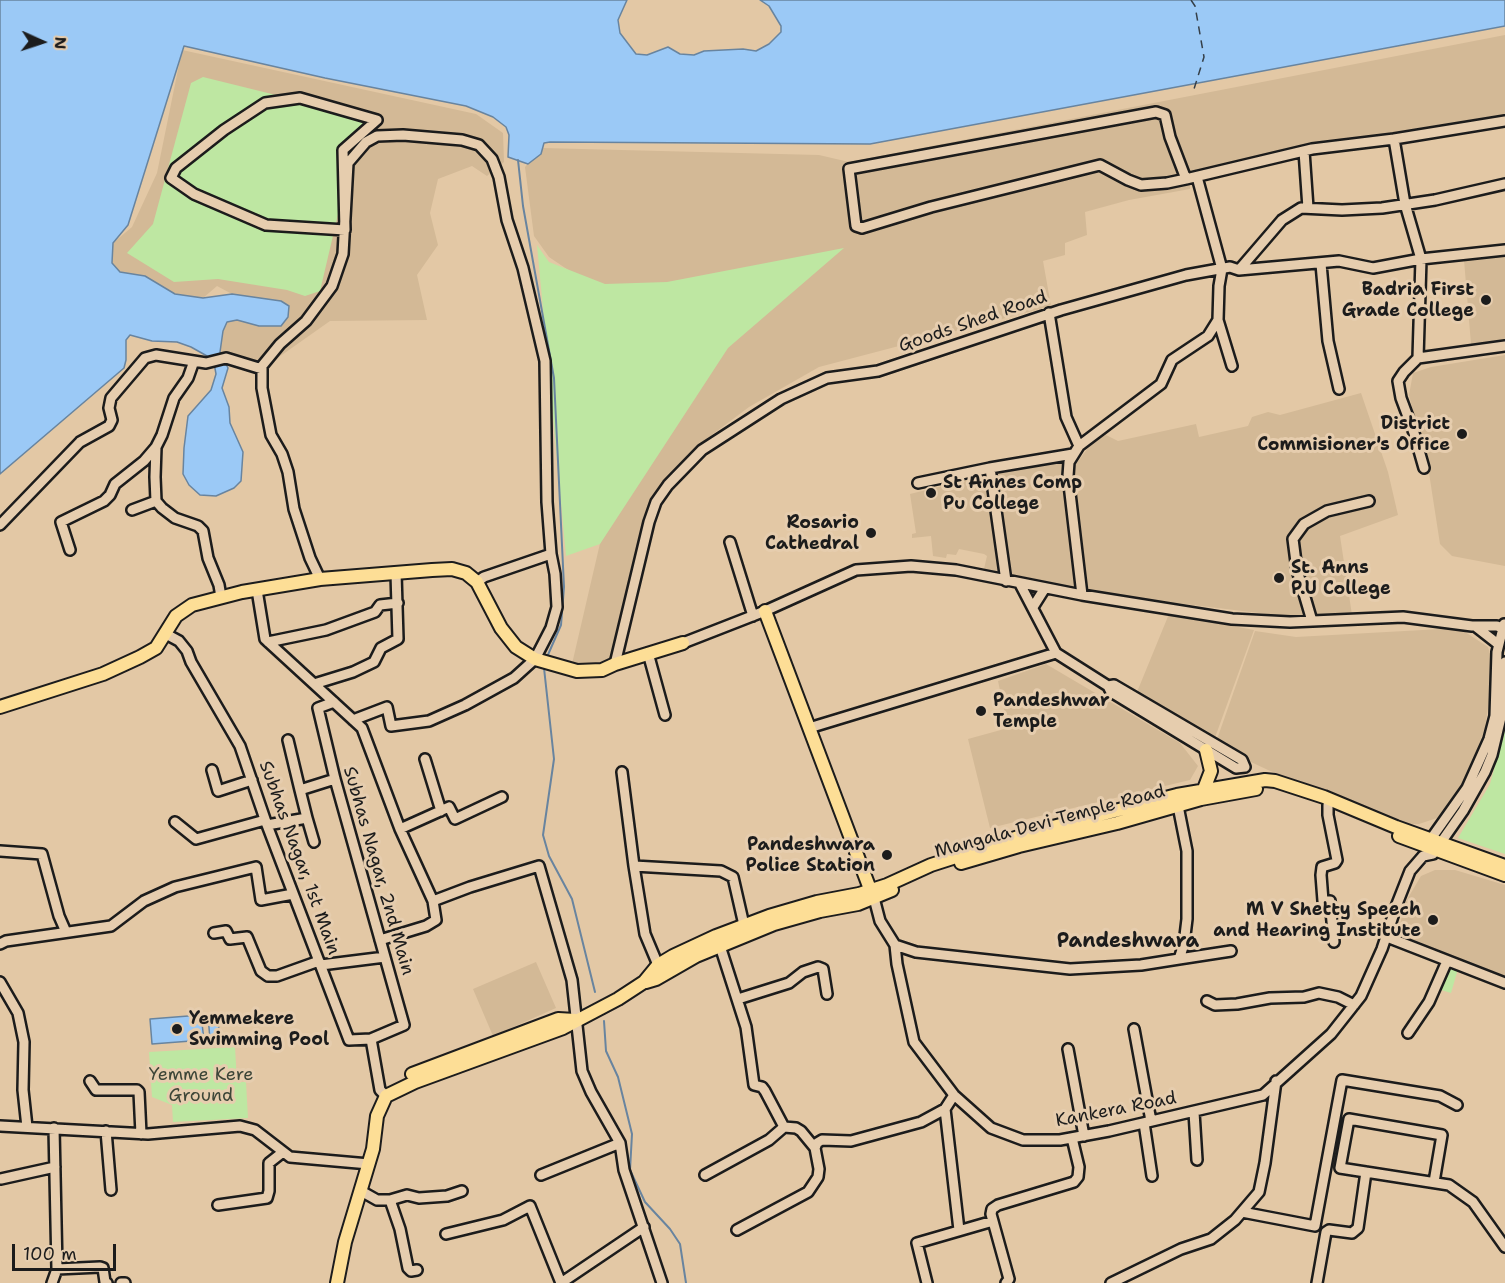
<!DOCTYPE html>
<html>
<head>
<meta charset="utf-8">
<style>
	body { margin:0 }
	#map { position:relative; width:1505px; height:1283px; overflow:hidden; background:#e3c8a5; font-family:"Shantell Sans",sans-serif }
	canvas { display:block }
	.north { position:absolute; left:12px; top:12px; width:60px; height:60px; -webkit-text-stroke:4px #e6cdae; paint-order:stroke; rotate:93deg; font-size:16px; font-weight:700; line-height:24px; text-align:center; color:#1c1c1c }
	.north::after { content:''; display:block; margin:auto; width:21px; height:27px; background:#1c1c1c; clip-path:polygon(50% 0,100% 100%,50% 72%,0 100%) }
	.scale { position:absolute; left:12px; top:1244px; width:104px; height:27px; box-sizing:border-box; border:3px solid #1c1c1c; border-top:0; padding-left:8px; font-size:18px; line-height:21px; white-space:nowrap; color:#1c1c1c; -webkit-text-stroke:4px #e6cdae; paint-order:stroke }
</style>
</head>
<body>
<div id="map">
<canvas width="1505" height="1283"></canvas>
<div class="north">N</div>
<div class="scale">100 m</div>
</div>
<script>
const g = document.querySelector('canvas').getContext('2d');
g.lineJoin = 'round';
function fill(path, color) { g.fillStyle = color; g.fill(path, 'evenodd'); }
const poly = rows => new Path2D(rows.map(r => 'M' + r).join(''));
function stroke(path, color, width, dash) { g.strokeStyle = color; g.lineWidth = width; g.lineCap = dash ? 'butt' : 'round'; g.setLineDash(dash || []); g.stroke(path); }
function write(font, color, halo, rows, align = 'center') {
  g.font = font + ' "Shantell Sans",sans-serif'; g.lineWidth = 6; g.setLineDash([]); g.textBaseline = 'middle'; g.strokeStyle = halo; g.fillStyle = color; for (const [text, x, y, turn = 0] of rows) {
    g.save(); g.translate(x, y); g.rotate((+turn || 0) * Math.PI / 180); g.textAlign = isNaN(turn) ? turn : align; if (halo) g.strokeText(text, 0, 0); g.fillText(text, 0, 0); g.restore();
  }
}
fill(poly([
	[1505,35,1505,114,1388,133,1190,173,1190,189,1129,200,1085,212,1087,235,1065,243,1065,255,1043,261,1051,306,819,367,749,407,701,443,659,489,648,511,609,662,572,664,608,509,620,293,586,282,549,257,534,236,525,167,542,148,819,155,849,162],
	[182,50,476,114,503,133,504,162,487,176,472,166,438,179,430,213,438,245,417,275,427,320,330,321,262,369,220,352,223,331,227,322,237,320,259,326,289,306,281,301,232,294,217,286,203,298,188,297,175,294,145,276,120,272,112,263,113,243,132,227,157,173],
	[1505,256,1505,340,1471,344,1464,260],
	[1505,355,1505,566,1452,556,1440,544,1429,473,1409,395,1413,373,1431,367],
	[1361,393,1388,472,1398,515,1340,536,1352,615,1292,617,1085,592,1071,471,1093,441,1106,435,1118,441,1196,424,1199,437,1248,426,1252,417,1268,412,1280,415],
	[1063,460,1076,587,1010,574,997,474],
	[979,477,984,480,988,487,1001,573,984,569,987,556,984,554,959,549,956,555,947,554,946,558,933,556,931,536,912,538,912,534,916,533,910,494],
	[1169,614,1254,630,1213,743,1137,692],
	[1459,628,1488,647,1493,664,1492,683,1485,727,1468,776,1453,803,1437,818,1419,824,1401,824,1268,770,1215,745,1255,631,1296,637],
	[1046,664,1180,743,1198,766,1190,780,990,828,968,739,1008,728,998,681],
	[1435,870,1455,870,1505,885,1505,977,1397,938,1405,903,1421,876],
	[536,962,556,1008,493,1036,473,989]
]), '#d3b996');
fill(poly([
	[203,77,377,120,363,138,347,176,320,291,305,296,287,290,218,279,174,282,127,253,153,224,191,83],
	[537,245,549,262,605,284,667,282,844,248,728,348,600,544,566,556],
	[1505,730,1505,854,1458,838,1490,784],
	[1446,965,1458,969,1451,993,1438,989],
	[235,1047,237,1082,246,1082,248,1118,173,1122,172,1105,152,1097,149,1052]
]), '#bee7a2');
const water = poly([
	[0,0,627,0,618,20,620,33,636,54,647,55,668,47,680,54,694,55,704,51,743,49,756,51,769,44,781,32,781,26,769,6,760,0,1505,0,1505,26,870,144,550,142,544,143,541,154,528,164,508,157,509,135,506,127,493,117,466,106,325,78,184,46,128,225,113,243,112,263,120,272,145,276,175,294,203,298,232,294,281,301,289,306,288,317,281,326,259,326,237,320,227,322,223,331,220,352,228,368,222,388,229,407,230,423,243,452,241,481,234,488,216,496,200,495,189,485,183,474,184,448,188,416,211,390,216,374,214,363,207,356,191,347,177,342,152,341,130,335,126,340,126,360,124,368,0,474,0,0],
	[217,1013,220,1039,210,1040,208,1015,217,1013],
	[201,1015,204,1040,152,1044,150,1019,201,1015]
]);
fill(water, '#9bc9f6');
stroke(water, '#68849f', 1.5);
stroke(poly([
	[518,160,523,206,554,378,564,587,561,625,547,657],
	[544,668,554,759,543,835,549,856,572,899,595,992],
	[604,1021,606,1051,618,1077,632,1134,630,1170,645,1202,670,1229,680,1244,686,1283]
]), '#68849f', 2);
stroke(poly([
	[1191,0,1195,6,1204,57,1194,89]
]), '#353f48', 1.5, [8, 6]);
const minor = poly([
	[300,98,377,120,343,150,345,230,266,225,194,194,171,178,176,168,224,130,265,103,300,98],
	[1394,139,1405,204,1421,259,1418,358,1404,372,1398,381,1401,398,1414,433,1424,468],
	[1304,151,1308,208],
	[1186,179,1170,137,1165,115,1156,112,849,169,856,226,862,228,931,207,1100,165,1128,180,1141,185,1167,183,1186,179,1312,149,1394,139,1505,121],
	[1321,264,1328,341,1339,389],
	[1239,270,1282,220,1301,208,1342,210,1382,208,1435,200,1505,184],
	[1049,313,1066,417,1079,446],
	[1218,320,1232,366],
	[1418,358,1505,346],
	[156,447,155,477,156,501,162,508,175,518,198,526,203,531,208,558,219,585,221,597],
	[990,468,1073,454],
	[918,483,990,468,1006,581],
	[132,510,156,501],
	[0,525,80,442,109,426,112,420,109,408,111,398,145,358,156,355,206,363,226,358,262,369],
	[730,542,753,616],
	[70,550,61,522,104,501,110,495,115,484,144,461,156,447,162,435,174,398,188,378,194,361],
	[320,579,310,558,294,509,288,472,282,454,271,435,262,388,262,366,280,344,306,321,332,286,343,254,348,163,366,142,377,136,403,135,462,140,479,145,492,159,499,177,507,220,523,268,545,361,547,502,551,554,555,574,557,607,551,628,535,659,514,678,465,705,429,721,391,726,387,707,353,720],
	[477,582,484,577,551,554],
	[1020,584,1056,653,1108,686],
	[257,590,265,639,362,728,400,829,433,901,470,887,539,866,572,980,582,1071,591,1092,620,1143,624,1170,662,1283],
	[1082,595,1068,476,1069,462,1079,446,1161,384,1172,360,1208,336,1218,320,1219,286,1222,269,1197,177],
	[1033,607,1045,588],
	[1312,621,1297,570,1293,539,1304,524,1327,511,1369,501],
	[1475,626,1498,644],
	[166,634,179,641,187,651,191,662,240,746,267,825,349,1040,371,1039,380,1090,386,1096],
	[268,642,326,630,375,612,380,605,398,603],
	[683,643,765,611,856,570,911,566,956,570,1082,595,1232,619,1290,622,1403,617,1472,626,1497,626,1505,629],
	[648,653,665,715],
	[615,664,649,522,656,502,668,485,702,450,781,399,827,378,878,371,1061,310,1186,275,1230,267,1239,270,1339,261,1373,268,1421,259,1505,250],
	[314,684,353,672,374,662,381,648,398,639,396,573],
	[1114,685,1242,760,1245,767,1236,768,1111,692,1108,686,1114,685],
	[334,702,318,708,335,779,404,1025,371,1039],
	[809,728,1056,653],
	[288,740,300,790],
	[425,759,441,811],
	[212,770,218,791,252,780],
	[622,772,634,866,645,934,658,965],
	[1328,805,1328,815,1337,860,1335,863,1322,867,1321,875,1323,901,1330,901,1334,942],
	[307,818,314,842],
	[175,822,196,839,265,820],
	[267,825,307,818,300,790,335,779],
	[400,829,449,807,455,819,502,797],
	[1428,843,1467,788,1489,739,1495,716,1497,652,1504,624],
	[0,851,42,854,59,916,66,932],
	[1423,856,1433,854,1435,851,1463,811,1485,772,1492,755,1503,709,1503,682,1505,662],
	[634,866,721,871,733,877,744,925],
	[874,898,880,921,895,945,916,952,1070,969,1141,965,1179,959,1184,944,1187,919,1187,851,1178,806],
	[214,933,226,931,230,939,247,937,261,971,268,976,277,976,319,961],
	[1387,937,1505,983],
	[380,940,426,926,436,920,433,901],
	[0,944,6,941,111,926,144,901,175,887,256,867,261,900,293,894],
	[895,945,897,964,914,1042,954,1095,991,1128,1023,1140,1060,1140,1109,1131,1263,1095,1331,1034,1361,996,1382,949,1397,904,1410,871,1423,856],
	[720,946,746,1027,754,1085,762,1087,765,1091,784,1127,796,1128,801,1131,815,1148],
	[1179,959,1231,951],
	[321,965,385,957],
	[0,982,18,1013,24,1042,23,1090,27,1127],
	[738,999,789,983,803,972,818,967,823,969,827,994],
	[1207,1001,1215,1005,1237,1004,1270,998,1304,997,1319,993,1338,997,1354,1005],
	[1134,1029,1151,1121],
	[1408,1033,1429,1002,1447,961],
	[1068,1049,1084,1136],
	[90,1081,96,1090,137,1090,139,1092,141,1134],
	[945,1109,959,1230],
	[1194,1112,1197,1160],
	[1144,1123,1152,1176],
	[0,1126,148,1134,240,1126,255,1130,290,1157,369,1164],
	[106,1131,111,1190],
	[541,1175,620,1143],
	[705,1175,769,1140,784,1127],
	[1,1179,55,1167],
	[1434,1182,1442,1135,1349,1119,1340,1168,1449,1185,1473,1202,1505,1247],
	[361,1191,377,1200,390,1200,407,1195,419,1198,447,1196,462,1191],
	[390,1200,400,1229,408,1268,411,1271,417,1270],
	[218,1205,267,1198,269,1191,269,1163,283,1152],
	[1242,1212,1315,1226,1342,1080,1440,1096,1457,1105],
	[737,1230,808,1192,818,1177,819,1169,815,1148,817,1143,822,1140,851,1141,921,1122,945,1109,954,1095],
	[446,1234,503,1220,530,1206,561,1283],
	[57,1269,100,1267,103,1268,105,1282,107,1283],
	[52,1283,57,1269,54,1128],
	[121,1283,125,1283],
	[561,1283,644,1227],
	[927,1283,917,1243,993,1221],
	[1006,1283,1009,1279,991,1214,992,1209,998,1205,1074,1182,1078,1177,1079,1167,1072,1138],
	[1111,1283,1181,1249,1211,1239,1235,1220,1259,1192,1265,1163,1276,1081],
	[1317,1283,1326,1232,1329,1230,1352,1233,1358,1228,1366,1172]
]);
const major = poly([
	[765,611,873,897],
	[0,707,103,674,140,657,156,648,176,616,192,605,242,592,320,579,432,570,452,569,466,573,477,582,501,628,516,647,535,659,577,671,602,670,615,664,683,643],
	[1204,789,1211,771,1206,750],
	[1399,836,1505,875],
	[961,863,1019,846,1117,823,1201,799,1256,789],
	[646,982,656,979,696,956,774,924,820,911,858,904,892,890],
	[412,1074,558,1019,575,1020],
	[337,1283,345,1242,373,1149,377,1116,386,1096,415,1082,563,1028,618,999,644,982,658,965,673,956,716,936,769,916,817,902,859,894,887,885,931,865,1037,831,1177,795,1265,780,1275,781,1324,797,1396,827,1505,866]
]);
stroke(minor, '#1c1c1c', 14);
stroke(major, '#1c1c1c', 16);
stroke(minor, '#e6cdae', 9);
stroke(major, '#fdde96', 12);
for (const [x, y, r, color] of [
	[1486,300,6,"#1c1c1c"],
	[1462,434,6,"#1c1c1c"],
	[931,493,6,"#1c1c1c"],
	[871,533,6,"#1c1c1c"],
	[1279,578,6,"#1c1c1c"],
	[981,711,6,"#1c1c1c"],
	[887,855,6,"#1c1c1c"],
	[1433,920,6,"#1c1c1c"],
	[177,1029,6,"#1c1c1c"]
]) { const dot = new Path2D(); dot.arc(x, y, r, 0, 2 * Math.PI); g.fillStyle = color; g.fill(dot); stroke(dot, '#e6cdae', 2); }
write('bold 18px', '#1c1c1c', '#e6cdae', [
	["Badria First",1474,290],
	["Grade College",1474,311],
	["District",1450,424],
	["Commisioner's Office",1450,445],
	["St Annes Comp",943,483,"left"],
	["Pu College",943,504,"left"],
	["Rosario",859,523],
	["Cathedral",859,544],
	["St. Anns",1291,568,"left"],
	["P.U College",1291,589,"left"],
	["Pandeshwar",993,701,"left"],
	["Temple",993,722,"left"],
	["Pandeshwara",875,845],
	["Police Station",875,866],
	["M V Shetty Speech",1421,910],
	["and Hearing Institute",1421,931],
	["Yemmekere",189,1019,"left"],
	["Swimming Pool",189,1040,"left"]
], 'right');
write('18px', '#1c1c1c', '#e6cdae', [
	["Goods Shed Road",973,322,-19],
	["Mangala Devi Temple Road",1050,822,-15],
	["Subhas Nagar, 1st Main",299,858,70],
	["Subhas Nagar, 2nd Main",378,871,74],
	["Kankera Road",1116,1110,-11]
]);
write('18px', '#3c4537', '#e6cdae', [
	["Yemme Kere",201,1075],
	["Ground",201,1096]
]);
write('bold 20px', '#1c1c1c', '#e6cdae', [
	["Pandeshwara",1128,942]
]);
</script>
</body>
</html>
